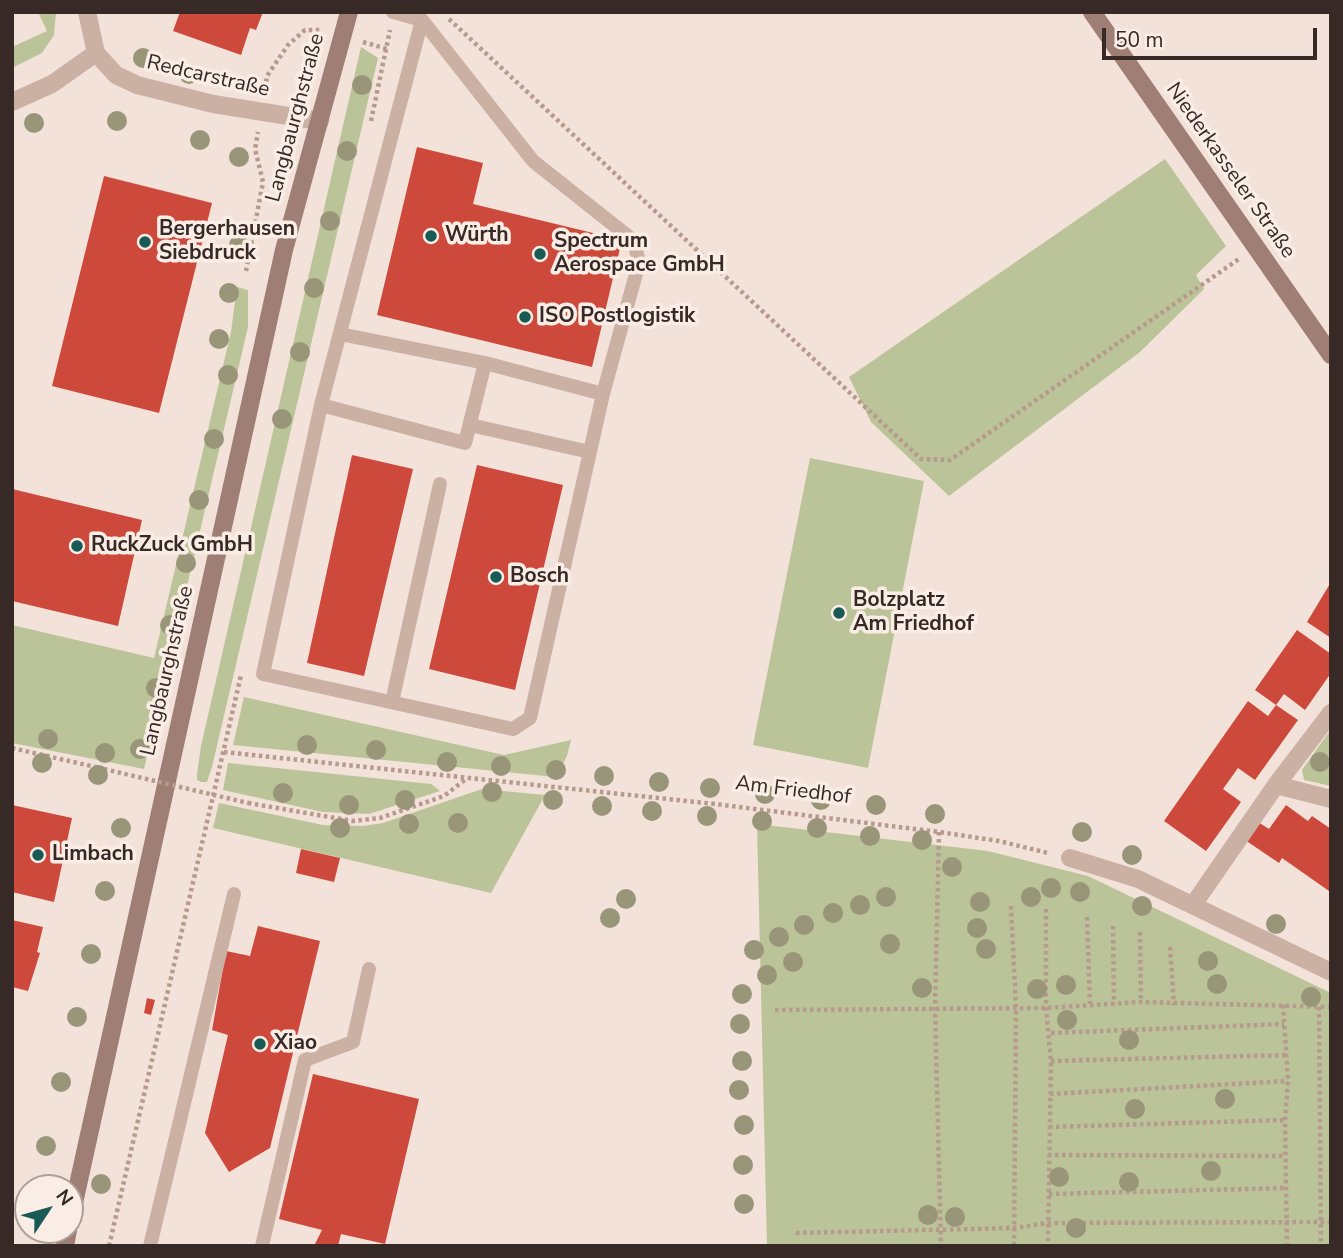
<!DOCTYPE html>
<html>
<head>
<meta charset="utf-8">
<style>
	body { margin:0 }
	#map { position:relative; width:1343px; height:1258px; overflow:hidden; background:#f3e2d9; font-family:"Nunito Sans",sans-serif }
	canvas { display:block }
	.frame { position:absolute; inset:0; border:14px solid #362926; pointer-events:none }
	.north { position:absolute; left:14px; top:1174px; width:70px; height:70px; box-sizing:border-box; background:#faede5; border:2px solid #ac9f99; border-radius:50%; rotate:54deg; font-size:19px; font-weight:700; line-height:28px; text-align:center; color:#362926 }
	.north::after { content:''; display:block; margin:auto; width:24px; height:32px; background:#195a54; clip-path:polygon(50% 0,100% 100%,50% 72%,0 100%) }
	.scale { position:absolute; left:1102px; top:28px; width:215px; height:32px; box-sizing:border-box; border:4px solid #362926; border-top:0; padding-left:9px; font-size:21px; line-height:24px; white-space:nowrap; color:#362926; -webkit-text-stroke:5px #faede5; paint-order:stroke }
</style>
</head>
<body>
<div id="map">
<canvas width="1343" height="1258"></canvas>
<div class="frame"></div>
<div class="north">N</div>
<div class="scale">50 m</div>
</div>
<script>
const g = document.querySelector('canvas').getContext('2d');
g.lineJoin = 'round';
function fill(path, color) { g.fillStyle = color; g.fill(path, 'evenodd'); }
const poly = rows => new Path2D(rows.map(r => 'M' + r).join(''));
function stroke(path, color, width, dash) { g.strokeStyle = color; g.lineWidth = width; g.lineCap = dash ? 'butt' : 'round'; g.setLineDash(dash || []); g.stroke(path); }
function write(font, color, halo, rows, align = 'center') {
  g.font = font + ' "Nunito Sans",sans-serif'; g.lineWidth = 7; g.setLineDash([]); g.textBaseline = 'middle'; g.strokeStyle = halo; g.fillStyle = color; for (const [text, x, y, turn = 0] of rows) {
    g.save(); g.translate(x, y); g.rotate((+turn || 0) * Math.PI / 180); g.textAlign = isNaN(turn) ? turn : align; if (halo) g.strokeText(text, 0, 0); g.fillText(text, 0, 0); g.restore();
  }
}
fill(poly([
	[38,12,56,12,54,35,42,53,12,68,12,47,47,31],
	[361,47,378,58,212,767,207,782,201,782,197,780,197,774,201,746],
	[1165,159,1226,246,1196,275,1204,289,1140,352,949,496,871,422,849,377],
	[237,287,248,290,248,327,144,769,12,743,12,625,154,658,231,332],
	[810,458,924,481,868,768,753,745],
	[244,697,504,755,571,740,567,756,556,777,233,745],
	[1331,729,1331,786,1304,780,1302,770],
	[228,763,431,784,440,791,369,814,323,812,223,790],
	[482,789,545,795,491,893,213,828,219,803,323,825,363,826,383,823],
	[757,824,988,851,1088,876,1331,993,1331,1246,767,1246]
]), '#bbc398');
fill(poly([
	[180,12,263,12,256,30,250,28,241,55,173,31],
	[417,147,483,163,473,204,622,240,592,367,377,315],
	[104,176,212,203,159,413,52,386],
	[352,455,413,469,364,676,307,663],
	[477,465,563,485,515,690,429,669],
	[12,489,142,520,118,626,12,601],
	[1331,582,1331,638,1307,622],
	[1297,630,1331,654,1331,673,1305,710,1284,694,1276,705,1298,720,1255,780,1238,768,1223,789,1241,802,1206,851,1164,821,1248,701,1268,716,1276,705,1255,690],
	[12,805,72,818,54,902,12,892],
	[1286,805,1308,821,1312,816,1331,829,1329,891,1282,858,1279,863,1245,840,1258,822,1269,829],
	[301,849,340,858,334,882,296,873],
	[12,920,43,927,37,952,40,953,28,991,12,987],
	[258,926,320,941,270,1148,229,1172,205,1133,228,1035,212,1030,226,951,250,956],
	[147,998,155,1000,151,1015,144,1013],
	[313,1074,419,1099,385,1244,341,1234,338,1246,314,1246,322,1230,279,1219]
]), '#cd493c');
stroke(poly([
	[449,19,921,459,950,460,1239,259],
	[363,42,387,49],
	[265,89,267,76,288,45,305,30,321,30],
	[371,121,390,30],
	[246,271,263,182,255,149,258,132],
	[12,748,104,769],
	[224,752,715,804,939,832,999,841,1048,853],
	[248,803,353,821,380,818,444,796,466,779],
	[939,832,935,1009,941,1246],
	[1011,906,1016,1009,1014,1246],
	[1046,909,1046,1008,1051,1061,1048,1246],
	[1087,917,1090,1004],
	[1113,926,1114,1004],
	[1140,932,1141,1002],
	[1170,947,1174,1005],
	[1283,1005,1288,1081,1285,1120,1287,1246],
	[1319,1007,1321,1246],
	[775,1010,1046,1008,1141,1002,1331,1007],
	[1051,1033,1284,1024],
	[1051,1061,1287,1055],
	[1050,1094,1288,1081],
	[1049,1127,1285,1120],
	[1048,1155,1286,1156],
	[1049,1194,1287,1188],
	[796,1233,1014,1228,1048,1223,1331,1222],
	[109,1246,241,675]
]), '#b79a8e', 4.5, [3.5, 3.5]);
stroke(poly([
	[393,12,422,20,321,405,465,443,485,363,603,394],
	[340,334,485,363],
	[321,405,263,674,513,729,530,718,603,394,639,263,634,241,533,161,422,20],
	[470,425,590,452],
	[392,702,440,484],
	[150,1246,234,894],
	[262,1246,305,1060,353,1042,369,969]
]), '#cbb0a4', 14);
stroke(poly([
	[87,12,96,53,116,75,137,85,213,104,320,121],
	[12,102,52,84,96,53],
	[1276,785,1331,799],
	[1070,858,1138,879,1331,972],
	[1193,905,1276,785,1331,713]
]), '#cbb0a4', 18);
stroke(poly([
	[1092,12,1331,355],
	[70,1221,284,250,349,12],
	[65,1246,68,1230]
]), '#9f7e75', 18);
stroke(poly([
	[104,769,248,803]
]), '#b79a8e', 4.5, [3.5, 3.5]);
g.fillStyle = '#989578';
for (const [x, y] of [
	[143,58],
	[189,74],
	[362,85],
	[117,121],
	[34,123],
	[200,140],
	[347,151],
	[239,157],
	[330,221],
	[239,245],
	[314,288],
	[229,293],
	[219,339],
	[300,352],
	[228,375],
	[282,419],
	[214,439],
	[199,500],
	[186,563],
	[170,625],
	[156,688],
	[48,739],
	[307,745],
	[140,749],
	[376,750],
	[105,753],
	[447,762],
	[1320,762],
	[42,763],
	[501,766],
	[556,770],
	[98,775],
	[604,776],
	[659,782],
	[710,788],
	[492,792],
	[283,793],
	[765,794],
	[405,800],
	[553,800],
	[821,800],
	[349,805],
	[876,805],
	[602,806],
	[652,811],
	[935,814],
	[707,816],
	[762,821],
	[458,823],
	[409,824],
	[121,828],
	[340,828],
	[817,828],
	[1082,832],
	[870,836],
	[922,840],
	[1132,855],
	[952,867],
	[1051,888],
	[105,891],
	[1080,892],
	[886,897],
	[1031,897],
	[626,899],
	[980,902],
	[860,905],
	[1142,906],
	[833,913],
	[610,918],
	[1276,924],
	[804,925],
	[977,928],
	[779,937],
	[890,944],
	[986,949],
	[754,950],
	[91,954],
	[1208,961],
	[793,962],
	[767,975],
	[1217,984],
	[1066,985],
	[922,988],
	[1037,989],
	[742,994],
	[1311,997],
	[77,1017],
	[1067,1020],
	[740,1024],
	[1129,1040],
	[742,1061],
	[61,1082],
	[739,1090],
	[1225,1099],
	[1135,1109],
	[744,1125],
	[46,1146],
	[743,1165],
	[1211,1171],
	[1059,1177],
	[1129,1182],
	[101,1184],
	[744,1204],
	[928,1215],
	[955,1217],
	[1076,1228]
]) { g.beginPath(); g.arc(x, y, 10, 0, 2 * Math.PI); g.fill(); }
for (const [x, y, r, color] of [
	[431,236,7,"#195a54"],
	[145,242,7,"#195a54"],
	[540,254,7,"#195a54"],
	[525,317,7,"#195a54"],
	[77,546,7,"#195a54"],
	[496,577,7,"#195a54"],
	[839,613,7,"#195a54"],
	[38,855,7,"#195a54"],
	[260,1044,7,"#195a54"]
]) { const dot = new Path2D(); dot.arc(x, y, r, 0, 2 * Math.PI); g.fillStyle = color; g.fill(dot); stroke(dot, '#faede5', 2.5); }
write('21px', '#362926', '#faede5', [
	["Redcarstraße",208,77,13],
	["Langbaurghstraße",296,118,-75],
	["Niederkasseler Straße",1230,171,55],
	["Langbaurghstraße",168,671,-77],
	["Am Friedhof",793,791,7]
]);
write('bold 21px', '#362926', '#faede5', [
	["Bergerhausen",159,230],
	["Siebdruck",159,254],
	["Würth",445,236],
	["Spectrum",554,242],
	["Aerospace GmbH",554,266],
	["ISO Postlogistik",539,317],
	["RuckZuck GmbH",91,546],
	["Bosch",510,577],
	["Bolzplatz",853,601],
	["Am Friedhof",853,625],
	["Limbach",52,855],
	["Xiao",274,1044]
], 'left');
</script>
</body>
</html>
